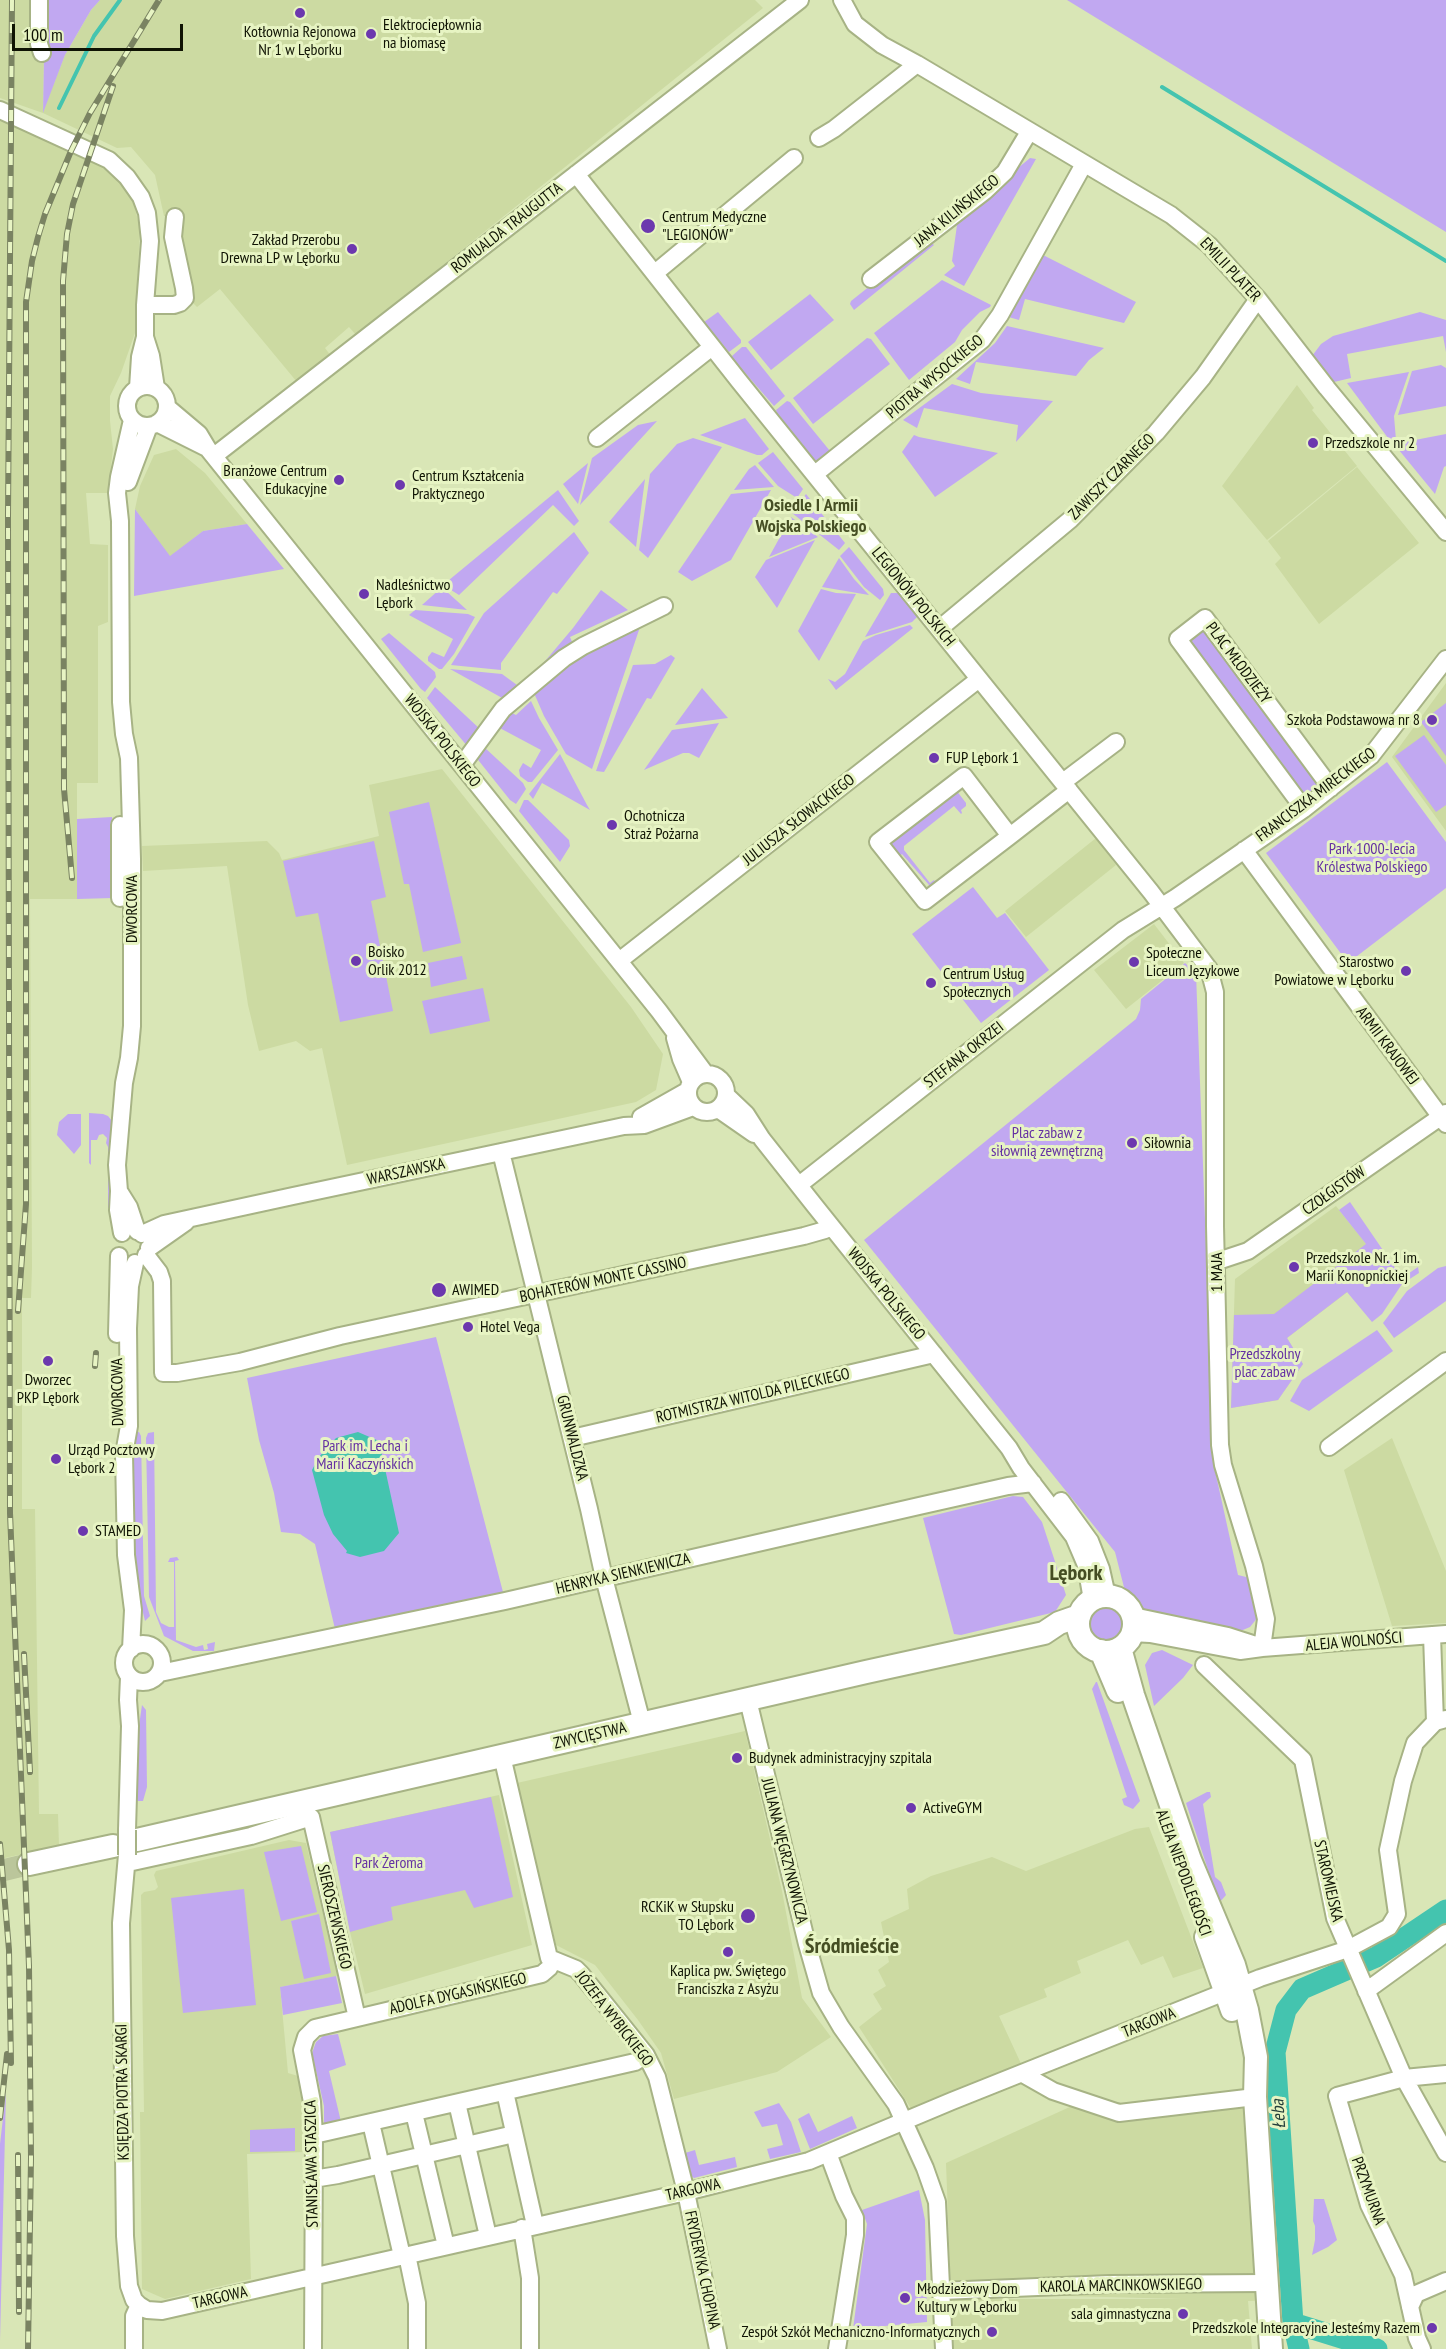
<!DOCTYPE html>
<html>
<head>
<meta charset="utf-8">
<style>
	body { margin:0 }
	#map { position:relative; width:1446px; height:2349px; overflow:hidden; background:#d9e6b6; font-family:"PT Sans Narrow",sans-serif }
	canvas { display:block }
	.scale { position:absolute; left:12px; top:24px; width:171px; height:27px; box-sizing:border-box; border:3px solid #0f1303; border-top:0; padding-left:8px; font-size:18px; line-height:21px; white-space:nowrap; color:#0f1303; -webkit-text-stroke:4px #e7f4c3; paint-order:stroke }
</style>
</head>
<body>
<div id="map">
<canvas width="1446" height="2349"></canvas>
<div class="scale">100 m</div>
</div>
<script>
const g = document.querySelector('canvas').getContext('2d');
g.lineJoin = 'round';
function fill(path, color) { g.fillStyle = color; g.fill(path, 'evenodd'); }
const poly = rows => new Path2D(rows.map(r => 'M' + r).join(''));
function stroke(path, color, width, dash) { g.strokeStyle = color; g.lineWidth = width; g.lineCap = dash ? 'butt' : 'round'; g.setLineDash(dash || []); g.stroke(path); }
function write(font, color, halo, rows, align = 'center') {
  g.font = font + ' "PT Sans Narrow",sans-serif'; g.lineWidth = 6; g.setLineDash([]); g.textBaseline = 'middle'; g.strokeStyle = halo; g.fillStyle = color; for (const [text, x, y, turn = 0] of rows) {
    g.save(); g.translate(x, y); g.rotate((+turn || 0) * Math.PI / 180); g.textAlign = isNaN(turn) ? turn : align; if (halo) g.strokeText(text, 0, 0); g.fillText(text, 0, 0); g.restore();
  }
}
fill(poly([
	[0,0,45,0,43,111,65,55,91,10,100,0,755,0,763,8,356,335,349,327,325,348,331,356,297,382,220,289,197,307,191,301,193,293,180,240,183,218,164,216,155,175,131,147,117,148,43,113,0,98],
	[0,119,101,164,121,183,133,201,140,228,135,333,121,373,110,396,110,421,113,449,108,493,86,493,90,544,108,545,108,622,98,626,98,783,77,783,77,899,30,899,32,1267,31,1298,22,1298,22,1509,35,1509,39,1814,58,1814,59,1846,0,1859],
	[1297,385,1314,408,1312,410,1357,466,1267,540,1222,486],
	[176,449,205,473,247,524,203,531,170,557,135,509,140,486,154,455],
	[1357,467,1419,543,1319,624,1275,564,1281,558,1268,541],
	[1446,683,1446,831,1392,757],
	[442,769,631,1007,663,1054,656,1090,636,1102,347,1165,322,1048,310,1051,296,1041,259,1051,248,1005,227,866,143,871,142,846,267,841,279,853,282,860,379,836,369,785],
	[1096,838,1116,865,1026,937,1005,911],
	[1154,924,1184,963,1126,1009,1094,970],
	[1336,1206,1383,1265,1287,1338,1303,1364,1278,1400,1231,1408,1235,1279],
	[1392,1438,1446,1571,1446,1623,1392,1626,1344,1470],
	[745,1731,782,1891,802,1998,831,2037,777,2072,674,2099,661,2053,638,2020,595,1965,556,1945,517,1783],
	[499,1795,532,1945,365,1994,350,1932,330,1832],
	[1149,1827,1203,1968,1173,1978,1163,1956,1141,1965,1128,1940,1077,1961,1081,1973,1044,1989,1047,1997,999,2016,1023,2068,912,2110,859,2027,882,2009,873,1994,886,1986,878,1970,889,1962,881,1922,909,1909,907,1889,931,1876,992,1857,1026,1871,1135,1829],
	[289,1840,306,1843,338,1976,280,1987,288,2073,298,2076,303,2107,305,2152,247,2154,251,2279,165,2299,142,2289,140,2112,144,2112,141,1895,144,1892,155,1890,158,1887,154,1875,156,1871],
	[1072,2106,1133,2121,1231,2108,1271,2110,1278,2300,1248,2301,1252,2349,953,2349,946,2163],
	[1032,2295,1182,2299,1183,2299,968,2299]
]), '#ccdaa2');
fill(poly([
	[45,0,100,0,91,10,65,55,43,113],
	[1067,0,1446,0,1446,232],
	[1030,158,1036,159,964,286,944,275,955,266,952,261,958,218],
	[928,240,934,245,854,310,850,304,851,301],
	[1039,253,1136,302,1124,323,1025,299,1019,320,1005,316],
	[942,280,991,305,990,307,980,312,962,330,955,342,909,380,874,333],
	[810,294,834,320,771,370,748,342],
	[718,312,741,340,741,343,729,352,704,322],
	[1420,312,1446,320,1446,352,1443,336,1347,354,1351,378,1334,382,1312,356,1321,344,1333,336],
	[1007,326,1104,348,1089,360,1076,376,976,362,970,384,956,379,995,343],
	[867,338,871,339,890,364,813,424,793,398],
	[742,347,746,347,785,396,774,406,732,358,732,356],
	[1441,365,1446,368,1446,406,1398,415,1412,371],
	[1409,372,1394,416,1396,440,1391,442,1347,383],
	[952,384,981,393,1053,401,1016,442,1018,425,924,408,917,428,903,420],
	[787,401,790,402,830,451,816,462,777,413,776,410],
	[745,418,769,449,762,455,757,455,700,435],
	[657,421,580,505,592,458,638,425],
	[1446,434,1446,466,1444,467,1435,494,1394,444],
	[914,435,919,437,998,453,935,497,902,452],
	[693,438,722,447,648,558,639,550,650,474,677,444],
	[773,452,803,489,797,498,778,486,758,463],
	[588,463,578,504,563,484],
	[755,465,774,487,734,490,749,469],
	[645,479,636,547,609,522],
	[558,490,579,521,574,526,553,505,459,595,443,585],
	[771,490,731,560,692,581,678,572,731,494],
	[806,494,845,543,839,550,792,513],
	[135,509,170,556,203,531,247,524,284,569,134,596],
	[791,517,818,537,769,557],
	[574,532,589,553,557,594,553,592,501,663,501,670,451,665,484,613],
	[815,540,777,608,755,577,766,560],
	[849,547,883,589,884,595,880,600,864,587,840,556],
	[839,558,854,579,869,595,822,587],
	[440,589,446,591,467,610,422,605],
	[821,589,836,593,856,594,819,661,798,631],
	[601,590,628,610,570,637,573,644,535,673,573,628],
	[891,593,899,593,918,616,912,622,865,637],
	[415,610,468,614,475,617,454,654,442,669,439,669,428,661,428,657,432,652,444,657,453,639,409,615],
	[910,625,913,628,836,690,828,679,835,682,845,674,863,641,876,635],
	[640,627,592,769,566,754,544,716,534,693,578,658],
	[1206,628,1321,786,1304,800,1185,642],
	[389,633,435,672,436,677,425,692,421,689,381,639],
	[671,655,675,658,651,699,647,698,604,772,596,771,633,665,655,664],
	[450,669,502,674,517,685,504,699],
	[435,687,481,730,468,747,427,698],
	[702,688,728,718,675,725],
	[531,701,539,718,558,750,532,782,528,782,520,776,519,770,523,763,531,768,541,750,496,726,506,710,516,715],
	[1446,703,1446,756,1421,722],
	[719,723,699,758,689,753,683,753,644,770,672,730],
	[1424,735,1446,765,1446,805,1436,812,1395,756],
	[484,747,523,783,526,789,516,804,510,800,475,756],
	[560,754,587,805,590,810,542,783,533,799,529,794],
	[1387,762,1446,842,1446,888,1348,963,1266,853],
	[956,790,966,803,966,806,961,810,962,813,961,814,954,806,904,846,904,850,930,883,934,880,936,883,926,890,929,885,902,854,899,857,890,850,891,844,895,839],
	[524,800,528,800,569,840,570,846,560,862,519,811],
	[429,802,461,943,423,952,409,884,404,884,389,812],
	[112,817,113,898,77,899,77,819],
	[374,841,386,897,371,901,393,1011,340,1022,318,913,296,917,283,861],
	[973,887,997,918,1005,913,1049,970,981,1023,912,934],
	[462,956,467,979,431,987,428,963],
	[1185,963,1196,973,1214,1466,1238,1575,1250,1578,1258,1617,1250,1627,1238,1632,1140,1612,1127,1599,1115,1552,864,1240,1136,1019,1140,1010,1141,999],
	[483,988,490,1021,430,1034,422,1001],
	[89,1113,103,1114,108,1116,112,1121,109,1186,113,1208,108,1208,108,1147,106,1143,107,1138,103,1134,99,1135,97,1140,91,1140,91,1165,89,1163],
	[68,1114,81,1114,81,1145,74,1154,57,1135,59,1122],
	[1350,1202,1402,1278,1418,1267,1419,1273,1402,1284,1382,1314,1372,1322,1347,1292,1287,1338,1303,1364,1278,1400,1231,1408,1234,1315,1274,1314,1366,1244,1339,1210],
	[1446,1266,1446,1301,1394,1338,1383,1323,1407,1291,1438,1268],
	[1377,1330,1393,1351,1309,1411,1290,1401,1302,1380],
	[436,1337,503,1592,335,1629,315,1544,300,1534,281,1532,274,1493,259,1440,247,1378],
	[132,1432,139,1432,141,1436,144,1596,150,1616,145,1621,137,1587,133,1546],
	[154,1432,156,1612,161,1623,169,1627,174,1627,174,1562,168,1562,170,1558,177,1557,179,1560,175,1561,176,1640,196,1647,203,1645,204,1650,208,1649,207,1644,215,1642,214,1651,193,1651,164,1636,149,1597,146,1438,148,1433],
	[1013,1496,1023,1497,1042,1522,1066,1595,1055,1612,961,1635,954,1634,923,1518],
	'1088 1624a19 19 0 1 1 38 0a19 19 0 1 1-38 0Z',
	[1162,1650,1193,1665,1183,1678,1154,1706,1145,1665,1152,1653],
	[1096,1682,1097,1682,1140,1801,1133,1809,1124,1805,1122,1799,1127,1797,1092,1689],
	[142,1705,146,1710,147,1787,143,1801,138,1801,135,1800,133,1767],
	[1207,1792,1210,1792,1211,1797,1203,1804,1215,1877,1221,1882,1226,1895,1219,1903,1186,1803],
	[491,1797,513,1897,474,1908,465,1890,391,1907,393,1920,350,1932,330,1832],
	[301,1846,317,1912,281,1921,264,1852],
	[244,1889,256,2005,183,2013,171,1898],
	[319,1914,331,1973,304,1979,291,1921],
	[336,1976,342,2003,283,2015,280,1987],
	[338,2034,346,2065,329,2071,342,2126,324,2130,324,2106,312,2053,316,2042,323,2036],
	[6,2092,0,2341,0,2144],
	[779,2103,791,2122,801,2152,770,2159,767,2149,783,2145,777,2124,762,2127,754,2112],
	[809,2113,818,2132,852,2116,857,2128,810,2149,798,2119],
	[295,2128,295,2151,250,2152,250,2130],
	[695,2150,699,2165,735,2157,737,2167,694,2178,690,2175,685,2153],
	[919,2190,925,2220,927,2322,853,2329,867,2224,862,2210],
	[1314,2199,1324,2199,1337,2240,1328,2247,1312,2255,1315,2240,1315,2226,1313,2221]
]), '#c1a8f1');
fill(poly([
	[358,1432,379,1441,399,1533,384,1551,360,1557,346,1553,347,1551,333,1534,324,1515,312,1470,319,1457,336,1438]
]), '#44c4af');
stroke(poly([
	[1162,87,1446,261],
	[59,108,94,36,120,0]
]), '#44c4af', 4);
stroke(poly([
	[1293,2323,1299,2349],
	[1377,2349,1293,2323,1275,2052,1286,2010,1302,1989,1376,1957,1446,1910]
]), '#44c4af', 21);
stroke(poly([
	[0,1871,29,1864]
]), '#bbc69b', 22, [22, 11]);
const minor = poly([
	[39,0,39,44,42,53],
	[842,0,855,24,882,45,917,64,1171,215,1209,245,1258,299,1327,388,1446,532],
	[0,110,109,160,127,177,141,197,147,213,150,241,145,305,145,337,140,357,138,388],
	[819,138,834,129,917,64],
	[576,174,739,381,1151,892,1209,969,1215,992,1215,1226,1220,1445,1223,1465,1254,1566,1266,1619,1262,1648],
	[655,273,794,158],
	[871,279,985,191,1005,172,1029,132],
	[145,305,174,305,180,303,185,298,184,288,173,237,175,217],
	[145,337,151,356,156,388],
	'127 406a20 20 0 1 1 40 0a20 20 0 1 1-40 0Z',
	[167,407,199,434,208,449,659,1011,705,1073],
	[157,423,205,447],
	[597,438,712,347],
	[214,456,800,0],
	[815,474,982,340,1000,315,1084,164],
	[128,482,149,426],
	[939,629,1071,519,1156,433,1203,377,1258,299],
	[462,765,503,709,564,658,583,646,664,606],
	[1063,782,1116,742],
	[1304,809,1178,639,1205,618,1331,788],
	[120,825,120,898],
	[1010,836,964,776,878,842,925,901,1010,836,1069,790],
	[1244,850,1446,1124],
	[619,961,979,679],
	[675,1038,681,1059,691,1082],
	'688 1093a19 19 0 1 1 38 0a19 19 0 1 1-38 0Z',
	[726,1095,746,1114,762,1139,815,1206,1009,1448,1021,1468,1074,1537,1086,1565,1092,1600],
	[718,1109,754,1134],
	[641,1117,687,1091],
	[501,1152,589,1509,604,1578,642,1723],
	[799,1185,1123,930,1175,898,1304,809,1371,756,1446,659],
	[119,1191,129,1207,137,1231],
	[122,1233,118,1210,119,1191,117,1165,124,1083,129,1058,132,1026,132,859,129,758,124,734,121,702,120,521,117,493,119,477,132,420],
	[142,1234,164,1224,293,1196,624,1126,644,1125,693,1107],
	[149,1248,186,1222],
	[146,1255,159,1272,162,1281,163,1373,177,1373,240,1362,340,1336,804,1236,825,1230,831,1226],
	[1218,1261,1248,1251,1446,1113],
	[117,1334,119,1256],
	[572,1438,934,1354],
	[1329,1447,1446,1361],
	[1061,1501,1090,1541,1101,1569,1107,1596],
	[1133,1616,1228,1636,1256,1645],
	[1132,1633,1150,1634,1240,1651,1262,1648,1446,1634],
	[1432,1635,1435,1722],
	'124 1663a19 19 0 1 1 38 0a19 19 0 1 1-38 0Z',
	[131,1649,133,1610,126,1555,124,1454,129,1426,128,1328,130,1286,135,1263],
	[1204,1665,1303,1760,1335,1918,1404,2078,1446,2153],
	[160,1673,505,1601,919,1506,1008,1486,1033,1483],
	[748,1700,807,1944,821,1993,841,2027,896,2104,925,2168,937,2202,944,2349],
	[502,1756,549,1958,576,1969,581,1974,646,2055,657,2077,686,2192,718,2349],
	[127,1830,130,1726,128,1700,129,1677],
	[127,1855,121,1923,125,2236,129,2286,134,2300,139,2305,134,2316,134,2349],
	[128,1863,251,1836,311,1817,357,2018],
	[1366,1991,1446,1933],
	[1023,2074,1053,2091,1119,2113,1255,2097],
	[505,2092,535,2225],
	[457,2103,488,2236],
	[414,2113,446,2246],
	[371,2123,402,2256],
	[314,2135,635,2062,646,2055],
	[828,2153,844,2196,855,2218,855,2235,837,2349],
	[313,2179,338,2175,514,2134],
	[522,2228,530,2278,530,2349],
	[407,2255,417,2303,417,2349],
	[941,2291,1110,2284,1266,2283],
	[139,2305,147,2310,162,2311,686,2192,809,2161,952,2101,1260,1978,1348,1949,1389,1927,1397,1914,1388,1850,1403,1781,1415,1743,1435,1722,1446,1719],
	[1410,2307,1416,2294,1446,2281],
	[313,2349,314,2135,312,2102,302,2050,306,2037,315,2028,542,1974,549,1968,553,1961],
	[1422,2349,1417,2338,1403,2275,1369,2205,1337,2096,1404,2078,1446,2074]
]);
const major = poly([
	'1078 1624a28 28 0 1 1 56 0a28 28 0 1 1-56 0Z',
	[1120,1648,1133,1695,1190,1860,1234,1965,1247,2010,1256,2057,1255,2097,1271,2349],
	[1101,1651,1118,1691],
	[137,1840,866,1672,1044,1633,1059,1623,1079,1616],
	[29,1864,113,1846],
	[1206,1937,1232,2010]
]);
stroke(minor, '#a7b385', 20);
stroke(major, '#a7b385', 26);
stroke(minor, '#fff', 16);
stroke(major, '#fff', 22);
const rail = poly([
	[12,0,8,516,10,1513,29,1966,31,2158,28,2349],
	[72,878,64,789,63,281,67,234,73,204,113,86],
	[18,1311,26,1204,26,302,32,261,38,237,45,214,71,151,90,113,159,0],
	[95,1366,96,1353],
	[24,1654,30,1772],
	[0,1844,9,1950,11,2063],
	[0,2118,7,2054],
	[18,2155,19,2312]
]);
stroke(rail, '#7a8362', 6);
stroke(rail, '#e7f4c3', 4, [11]);
const minorBridge = poly([
	[127,1830,127,1855]
]);
stroke(minorBridge, '#a7b385', 20, []);
stroke(minorBridge, '#fff', 16);
for (const [x, y, r, color] of [
	[300,13,6,"#6c38ae"],
	[371,34,6,"#6c38ae"],
	[648,226,8,"#6c38ae"],
	[352,249,6,"#6c38ae"],
	[1313,443,6,"#6c38ae"],
	[339,480,6,"#6c38ae"],
	[400,485,6,"#6c38ae"],
	[364,594,6,"#6c38ae"],
	[1432,720,6,"#6c38ae"],
	[934,758,6,"#6c38ae"],
	[612,825,6,"#6c38ae"],
	[356,961,6,"#6c38ae"],
	[1134,962,6,"#6c38ae"],
	[1406,971,6,"#6c38ae"],
	[931,983,6,"#6c38ae"],
	[1132,1143,6,"#6c38ae"],
	[1294,1267,6,"#6c38ae"],
	[439,1290,8,"#6c38ae"],
	[468,1327,6,"#6c38ae"],
	[48,1361,6,"#6c38ae"],
	[56,1459,6,"#6c38ae"],
	[83,1531,6,"#6c38ae"],
	[737,1758,6,"#6c38ae"],
	[911,1808,6,"#6c38ae"],
	[748,1916,8,"#6c38ae"],
	[728,1952,6,"#6c38ae"],
	[905,2298,6,"#6c38ae"],
	[1183,2314,6,"#6c38ae"],
	[1432,2328,6,"#6c38ae"],
	[992,2332,6,"#6c38ae"]
]) { const dot = new Path2D(); dot.arc(x, y, r, 0, 2 * Math.PI); g.fillStyle = color; g.fill(dot); stroke(dot, '#e7f4c3', 2); }
write('16px', '#0f1303', '#e7f4c3', [
	["Elektrociepłownia",383,25],
	["na biomasę",383,43],
	["Kotłownia Rejonowa",300,32,"center"],
	["Nr 1 w Lęborku",300,50,"center"],
	["Centrum Medyczne",662,217],
	["\"LEGIONÓW\"",662,235],
	["Zakład Przerobu",340,240,"right"],
	["Drewna LP w Lęborku",340,258,"right"],
	["Przedszkole nr 2",1325,443],
	["Branżowe Centrum",327,471,"right"],
	["Edukacyjne",327,489,"right"],
	["Centrum Kształcenia",412,476],
	["Praktycznego",412,494],
	["Nadleśnictwo",376,585],
	["Lębork",376,603],
	["Szkoła Podstawowa nr 8",1420,720,"right"],
	["FUP Lębork 1",946,758],
	["Ochotnicza",624,816],
	["Straż Pożarna",624,834],
	["Boisko",368,952],
	["Orlik 2012",368,970],
	["Społeczne",1146,953],
	["Liceum Językowe",1146,971],
	["Starostwo",1394,962,"right"],
	["Powiatowe w Lęborku",1394,980,"right"],
	["Centrum Usług",943,974],
	["Społecznych",943,992],
	["Siłownia",1144,1143],
	["Przedszkole Nr. 1 im.",1306,1258],
	["Marii Konopnickiej",1306,1276],
	["AWIMED",452,1290],
	["Hotel Vega",480,1327],
	["Dworzec",48,1380,"center"],
	["PKP Lębork",48,1398,"center"],
	["Urząd Pocztowy",68,1450],
	["Lębork 2",68,1468],
	["STAMED",95,1531],
	["Budynek administracyjny szpitala",749,1758],
	["ActiveGYM",923,1808],
	["RCKiK w Słupsku",734,1907,"right"],
	["TO Lębork",734,1925,"right"],
	["Kaplica pw. Świętego",728,1971,"center"],
	["Franciszka z Asyżu",728,1989,"center"],
	["Młodzieżowy Dom",917,2289],
	["Kultury w Lęborku",917,2307],
	["sala gimnastyczna",1171,2314,"right"],
	["Przedszkole Integracyjne Jesteśmy Razem",1420,2328,"right"],
	["Zespół Szkół Mechaniczno-Informatycznych",980,2332,"right"]
], 'left');
write('16px', '#0f1303', '#e7f4c3', [
	["JANA KILIŃSKIEGO",957,211,-39],
	["ROMUALDA TRAUGUTTA",507,228,-38],
	["EMILII PLATER",1230,270,47],
	["PIOTRA WYSOCKIEGO",935,377,-40],
	["ZAWISZY CZARNEGO",1112,477,-45],
	["LEGIONÓW POLSKICH",913,597,51],
	["PLAC MŁODZIEŻY",1238,663,53],
	["WOJSKA POLSKIEGO",442,741,52],
	["FRANCISZKA MIRECKIEGO",1316,795,-37],
	["JULIUSZA SŁOWACKIEGO",799,820,-38],
	["DWORCOWA",132,909,-90],
	["ARMII KRAJOWEJ",1387,1046,53],
	["STEFANA OKRZEI",964,1055,-38],
	["WARSZAWSKA",406,1172,-12],
	["CZOŁGISTÓW",1334,1191,-35],
	["1 MAJA",1217,1272,-90],
	["BOHATERÓW MONTE CASSINO",603,1280,-12],
	["WOJSKA POLSKIEGO",886,1294,51],
	["DWORCOWA",118,1392,-91],
	["ROTMISTRZA WITOLDA PILECKIEGO",753,1396,-13],
	["GRUNWALDZKA",572,1438,76],
	["HENRYKA SIENKIEWICZA",623,1574,-13],
	["ALEJA WOLNOŚCI",1354,1642,-5],
	["ZWYCIĘSTWA",590,1736,-13],
	["JULIANA WĘGRZYNOWICZA",784,1851,76],
	["ALEJA NIEPODLEGŁOŚCI",1183,1873,70],
	["STAROMIEJSKA",1328,1881,77],
	["SIEROSZEWSKIEGO",334,1917,77],
	["ADOLFA DYGASIŃSKIEGO",458,1994,-13],
	["JÓZEFA WYBICKIEGO",614,2019,52],
	["TARGOWA",1149,2023,-22],
	["KSIĘDZA PIOTRA SKARGI",123,2092,-91],
	["STANISŁAWA STASZICA",312,2164,-91],
	["TARGOWA",693,2190,-13],
	["PRZYMURNA",1368,2191,70],
	["FRYDERYKA CHOPINA",702,2270,78],
	["KAROLA MARCINKOWSKIEGO",1121,2286,-1],
	["TARGOWA",220,2298,-13]
]);
write('16px', '#6430a3', '#e7f4c3', [
	["Park 1000-lecia",1372,849],
	["Królestwa Polskiego",1372,867],
	["Plac zabaw z",1047,1133],
	["siłownią zewnętrzną",1047,1151],
	["Przedszkolny",1265,1354],
	["plac zabaw",1265,1372],
	["Park im. Lecha i",365,1446],
	["Marii Kaczyńskich",365,1464],
	["Park Żeroma",389,1863]
]);
write('bold 18px', '#454e23', '#e7f4c3', [
	["Osiedle I Armii",811,506],
	["Wojska Polskiego",811,527]
]);
write('italic 18px', '#243f3a', '#e7f4c3', [
	["Łeba",1279,2114,-94]
]);
write('bold 22px', '#454e23', '#e7f4c3', [
	["Lębork",1076,1574],
	["Śródmieście",852,1947]
]);
</script>
</body>
</html>
